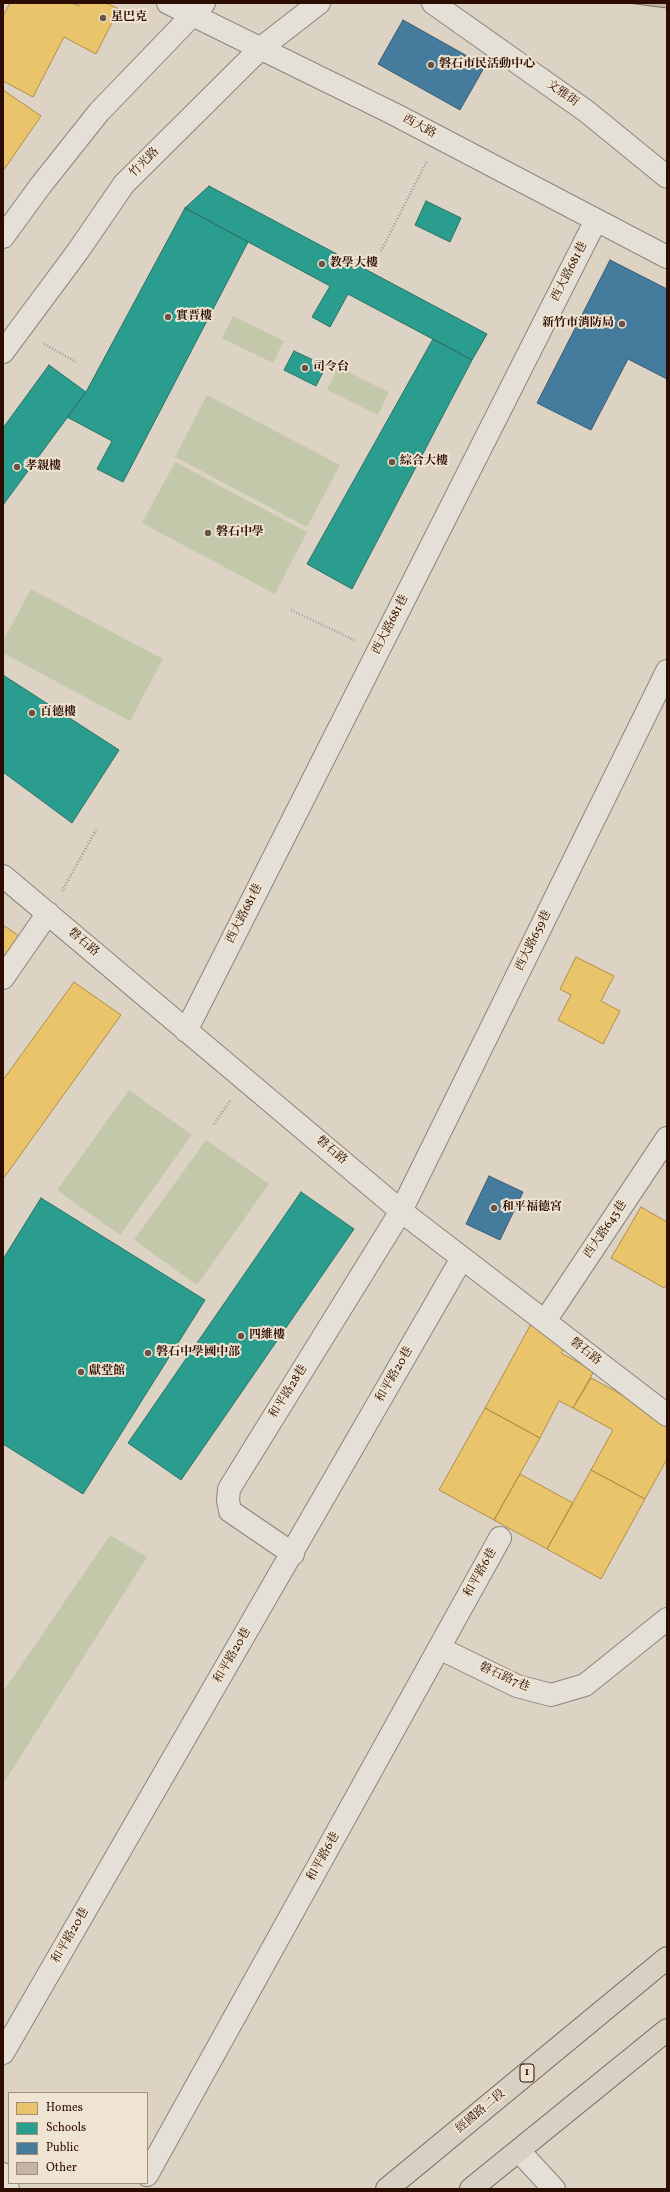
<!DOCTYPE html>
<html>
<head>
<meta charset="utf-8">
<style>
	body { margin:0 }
	#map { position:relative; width:670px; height:2192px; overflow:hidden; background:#dcd3c4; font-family:Vollkorn,serif }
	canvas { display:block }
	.frame { position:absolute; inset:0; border:4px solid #2d0d01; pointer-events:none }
	.legend { position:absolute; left:8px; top:2092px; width:140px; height:92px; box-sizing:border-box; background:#efe4d2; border:1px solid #a18e7e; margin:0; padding:5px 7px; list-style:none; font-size:12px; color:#2d0d01 }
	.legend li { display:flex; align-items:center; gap:8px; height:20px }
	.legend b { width:20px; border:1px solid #a18e7e }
</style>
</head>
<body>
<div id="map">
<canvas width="670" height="2192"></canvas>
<div class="frame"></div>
<ul class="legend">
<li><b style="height:11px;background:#e9c46a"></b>Homes</li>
<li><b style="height:11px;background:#2a9d8f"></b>Schools</li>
<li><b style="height:11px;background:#457b9d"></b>Public</li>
<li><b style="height:11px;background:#c4b3a7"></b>Other</li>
</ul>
</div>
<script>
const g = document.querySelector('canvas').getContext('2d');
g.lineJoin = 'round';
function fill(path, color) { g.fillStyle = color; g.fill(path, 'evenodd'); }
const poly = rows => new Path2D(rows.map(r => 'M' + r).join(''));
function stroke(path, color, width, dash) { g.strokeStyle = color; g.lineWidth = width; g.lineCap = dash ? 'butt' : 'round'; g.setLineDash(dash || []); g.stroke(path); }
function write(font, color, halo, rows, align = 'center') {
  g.font = font + ' Vollkorn,"Noto Serif TC",serif'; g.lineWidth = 4; g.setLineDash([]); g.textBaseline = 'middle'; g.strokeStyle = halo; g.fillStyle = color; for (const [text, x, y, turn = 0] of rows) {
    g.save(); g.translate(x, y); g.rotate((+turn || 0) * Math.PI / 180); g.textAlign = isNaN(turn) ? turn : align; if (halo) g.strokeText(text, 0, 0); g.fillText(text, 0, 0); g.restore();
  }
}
fill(poly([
	[233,316,284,341,273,363,222,338],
	[338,367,389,392,378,415,327,390],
	[207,395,340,465,307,527,175,457],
	[175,462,307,532,275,594,142,523],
	[31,589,163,659,130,721,3,653,3,641],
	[129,1090,192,1135,120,1235,57,1190],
	[206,1140,269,1184,197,1285,134,1240],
	[110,1535,147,1557,3,1784,3,1692]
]), '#c4c8aa');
const homes = poly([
	[10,3,72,3,79,6,81,3,106,3,119,9,96,54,64,37,33,97,3,81,3,16,10,3],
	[3,90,41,116,3,171,3,90],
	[3,925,19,936,3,959,3,925],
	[576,957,614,976,601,1001,620,1011,603,1044,558,1020,571,995,560,989,576,957],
	[74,982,121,1015,3,1179,3,1080,74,982],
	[641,1207,667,1222,667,1284,664,1288,611,1258,641,1207],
	[532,1322,552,1333,549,1339,564,1348,561,1353,594,1371,573,1408,559,1401,540,1438,485,1408,532,1322],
	[591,1378,667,1419,667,1459,645,1499,591,1470,613,1430,573,1408,591,1378],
	[485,1408,540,1438,494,1520,439,1490,485,1408],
	[591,1470,645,1499,601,1579,547,1549,591,1470],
	[520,1474,573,1503,547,1549,494,1520,520,1474]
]);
fill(homes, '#e9c46a');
stroke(homes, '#b18d4a', 1);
const schools = poly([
	[209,186,487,334,472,360,348,294,330,327,312,317,330,286,185,208,209,186],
	[426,201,461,218,450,242,415,225,426,201],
	[185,208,248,242,123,482,97,469,112,441,67,417,86,392,185,208],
	[433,339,472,360,352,589,307,564,433,339],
	[294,351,326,366,316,386,284,370,294,351],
	[49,365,86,392,3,505,3,428,49,365],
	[3,675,119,750,72,823,3,772,3,675],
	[301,1192,354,1229,181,1480,128,1443,301,1192],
	[41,1198,205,1300,83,1494,3,1444,3,1259,41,1198]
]);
fill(schools, '#2a9d8f');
stroke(schools, '#2b7264', 1);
const public = poly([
	[403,20,485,66,460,110,378,64,403,20],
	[610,260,667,289,667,379,628,359,591,430,537,403,610,260],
	[489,1176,523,1192,500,1240,466,1224,489,1176]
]);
fill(public, '#457b9d');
stroke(public, '#3e5a6e', 1);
const building = poly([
	[628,3,667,3,667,8,628,3]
]);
fill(building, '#c4b3a7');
stroke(building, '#746a60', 1);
const minor = poly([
	[168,3,394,114,667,257],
	[433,3,586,111,667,177],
	[3,237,41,185,99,112,204,3],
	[3,352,78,251,124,184,261,48,319,3],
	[3,876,401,1211,667,1415],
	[3,978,48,913],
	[186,1031,596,220],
	[545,1321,667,1138],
	[293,1554,230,1511,228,1500,229,1489,401,1211,667,671],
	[439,1648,517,1686,551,1695,585,1685,667,1619],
	[3,2053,462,1258],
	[519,2151,554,2189],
	[3,2174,8,2189],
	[147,2175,500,1538]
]);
const major = poly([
	[387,2189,667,1958],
	[471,2189,667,2030]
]);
stroke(minor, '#8d847a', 24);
stroke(major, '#746a60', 24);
stroke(poly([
	[381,251,427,161],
	[44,344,76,362],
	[291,610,354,640],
	[62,891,96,830],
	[214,1124,230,1101]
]), '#a09992', 2.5, [1, 2]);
stroke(minor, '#e4e0d8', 22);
stroke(major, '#d8d0c3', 22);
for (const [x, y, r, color] of [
	[103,18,4,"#6a5245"],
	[431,65,4,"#6a5245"],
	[322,264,4,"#6a5245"],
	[168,317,4,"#6a5245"],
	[622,324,4,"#6a5245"],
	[305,368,4,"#6a5245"],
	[392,462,4,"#6a5245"],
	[17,467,4,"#6a5245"],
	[208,533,4,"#6a5245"],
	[32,713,4,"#6a5245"],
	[494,1208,4,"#6a5245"],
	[241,1336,4,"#6a5245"],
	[148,1353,4,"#6a5245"],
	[81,1372,4,"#6a5245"]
]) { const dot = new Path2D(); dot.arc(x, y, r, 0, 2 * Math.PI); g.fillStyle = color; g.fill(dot); stroke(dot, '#efe4d2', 1.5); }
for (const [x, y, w] of [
	[527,2073,14]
]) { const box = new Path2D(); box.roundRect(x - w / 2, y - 9, w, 18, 3); g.fillStyle = '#efe4d2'; g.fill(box); stroke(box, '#2d0d01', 1); }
write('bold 11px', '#2d0d01', null, [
	["1",527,2073]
]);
write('bold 12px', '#2d0d01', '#efe4d2', [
	["星巴克",111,18],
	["磐石市民活動中心",439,65],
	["教學大樓",330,264],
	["實晋樓",176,317],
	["新竹市消防局",614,324,"right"],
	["司令台",313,368],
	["綜合大樓",400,462],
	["孝親樓",25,467],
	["磐石中學",216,533],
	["百德樓",40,713],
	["和平福德宮",502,1208],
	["四維樓",249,1336],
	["磐石中學國中部",156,1353],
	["獻堂館",89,1372]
], 'left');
write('12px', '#2d0d01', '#efe4d2', [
	["文雅街",562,94,35],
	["西大路",419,127,28],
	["竹光路",145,163,-45],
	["西大路681巷",570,272,-63],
	["西大路681巷",391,625,-63],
	["西大路681巷",245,914,-63],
	["西大路659巷",534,941,-64],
	["磐石路",83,943,40],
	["磐石路",331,1151,40],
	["西大路643巷",606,1230,-56],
	["磐石路",585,1352,38],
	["和平路20巷",395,1375,-60],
	["和平路28巷",289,1392,-58],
	["和平路6巷",481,1573,-61],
	["和平路20巷",233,1656,-60],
	["磐石路7巷",504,1678,24],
	["和平路6巷",324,1857,-61],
	["和平路20巷",71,1936,-60],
	["經國路二段",481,2112,-40]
]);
</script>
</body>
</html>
